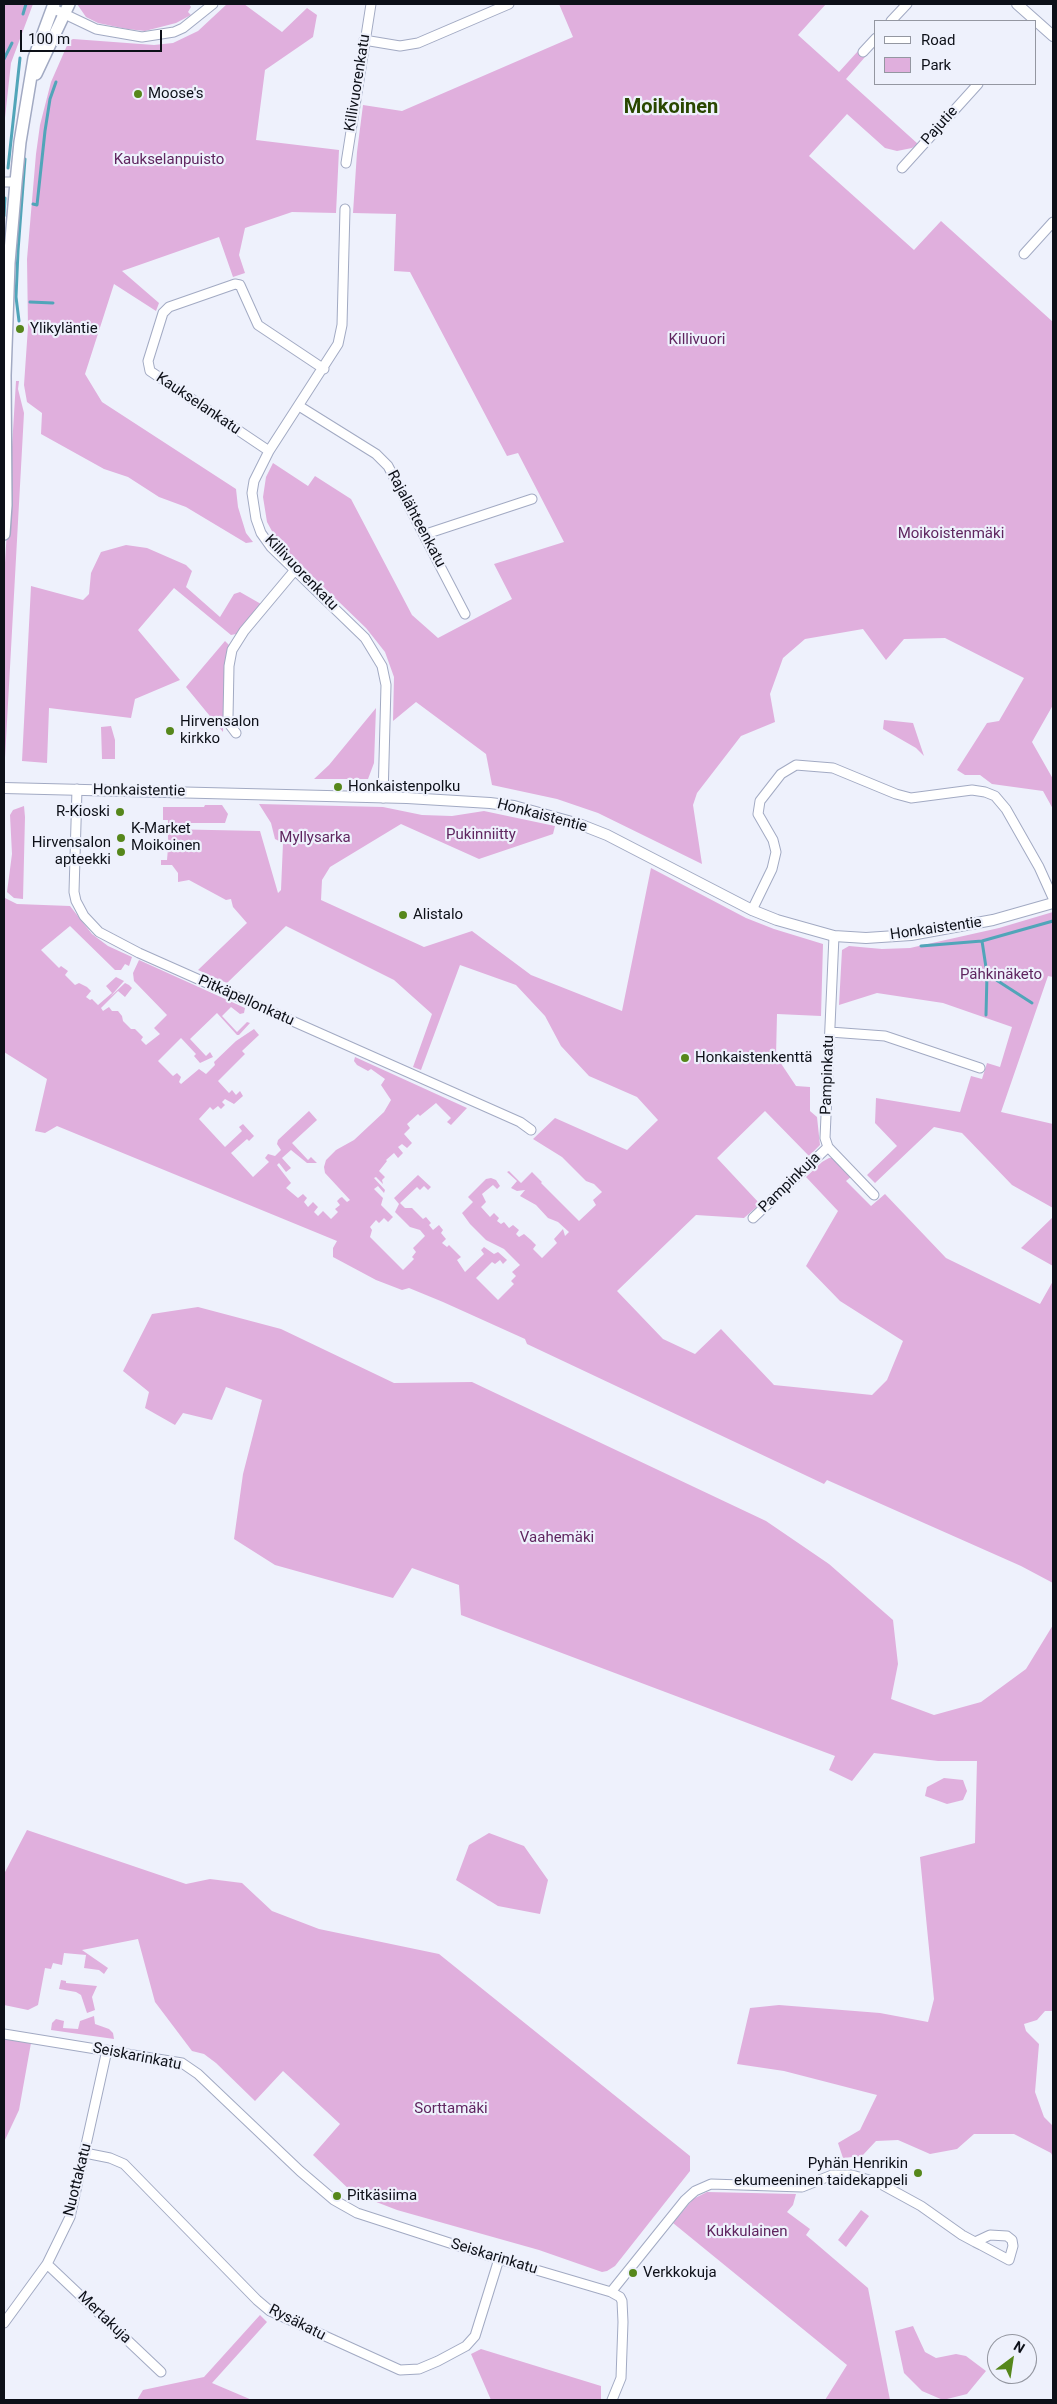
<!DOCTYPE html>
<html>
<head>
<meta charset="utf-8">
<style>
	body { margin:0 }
	#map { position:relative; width:1057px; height:2404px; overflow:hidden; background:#eef1fc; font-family:Roboto,sans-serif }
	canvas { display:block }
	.frame { position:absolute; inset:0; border:5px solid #0d1018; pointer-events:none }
	.legend { position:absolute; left:874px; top:20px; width:162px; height:65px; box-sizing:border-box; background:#eef1fc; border:1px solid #9497a1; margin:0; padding:6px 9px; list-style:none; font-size:15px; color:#0d1018 }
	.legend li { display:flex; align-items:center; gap:10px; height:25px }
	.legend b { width:25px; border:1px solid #9497a1 }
	.north { position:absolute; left:987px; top:2334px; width:50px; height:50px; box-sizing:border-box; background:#eef1fc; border:1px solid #9497a1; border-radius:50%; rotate:31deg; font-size:14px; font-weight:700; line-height:20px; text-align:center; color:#0d1018 }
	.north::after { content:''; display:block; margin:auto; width:18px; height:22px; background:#56871b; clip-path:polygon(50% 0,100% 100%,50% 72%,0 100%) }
	.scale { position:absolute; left:20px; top:30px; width:142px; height:22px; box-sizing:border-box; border:2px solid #0d1018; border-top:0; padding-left:6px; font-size:15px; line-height:18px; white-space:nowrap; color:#0d1018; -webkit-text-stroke:4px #eef1fc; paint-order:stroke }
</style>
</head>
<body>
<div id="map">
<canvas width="1057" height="2404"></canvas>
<div class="frame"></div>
<ul class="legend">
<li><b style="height:6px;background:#fff"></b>Road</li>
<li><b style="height:14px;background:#e0afdd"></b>Park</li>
</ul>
<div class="north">N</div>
<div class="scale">100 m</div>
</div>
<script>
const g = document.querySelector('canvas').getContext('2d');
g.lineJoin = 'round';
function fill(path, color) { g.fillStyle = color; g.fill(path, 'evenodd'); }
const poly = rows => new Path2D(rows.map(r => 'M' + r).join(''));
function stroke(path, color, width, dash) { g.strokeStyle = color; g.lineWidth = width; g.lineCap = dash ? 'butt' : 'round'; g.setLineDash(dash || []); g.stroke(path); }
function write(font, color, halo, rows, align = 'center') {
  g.font = font + ' Roboto,sans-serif'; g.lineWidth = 4.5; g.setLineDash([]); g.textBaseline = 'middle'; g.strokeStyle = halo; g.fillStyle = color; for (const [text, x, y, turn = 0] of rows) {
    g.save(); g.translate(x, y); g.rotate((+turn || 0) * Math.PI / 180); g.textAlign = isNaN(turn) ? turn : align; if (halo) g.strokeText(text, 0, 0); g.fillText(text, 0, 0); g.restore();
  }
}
fill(poly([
	[4,4,33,4,11,63,4,127],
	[77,4,189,4,191,7,188,12,191,15,176,23,145,31,127,29,98,23,86,17],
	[227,4,244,4,282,32,307,8,317,15,313,37,265,70,256,140,339,150,336,213,292,212,245,228,239,255,245,273,233,277,219,237,122,271,159,303,156,311,114,284,85,374,102,402,236,489,238,507,246,533,253,542,246,543,186,507,159,497,128,477,104,469,41,434,42,413,27,402,24,385,28,327,27,259,36,154,40,125,51,82,69,41,73,39,154,45,173,43,198,31],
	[559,4,826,4,798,35,839,72,858,51,865,57,846,79,918,144,912,148,897,151,885,148,847,114,809,156,914,250,941,221,1053,322,1053,705,1032,742,1053,779,1053,809,1043,791,992,784,980,775,965,775,957,770,987,723,999,721,1024,678,945,638,904,639,886,660,863,629,805,639,783,658,770,694,775,722,741,736,697,793,693,805,702,864,598,813,557,799,492,785,486,754,416,702,393,721,394,677,385,652,366,628,281,546,273,533,267,522,263,497,266,477,273,463,308,486,315,476,351,499,412,615,438,638,512,599,494,564,564,542,518,453,507,456,410,272,394,271,396,214,353,213,357,152,363,105,402,111,573,37],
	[16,381,19,381,18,389,24,413,4,776,4,579],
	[126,545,147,548,186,565,192,571,186,587,220,617,234,594,240,592,261,604,236,634,231,635,174,588,138,630,180,680,135,699,131,718,49,708,47,763,22,761,31,586,83,600,89,594,91,573,101,552],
	[225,641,229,645,225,667,223,732,186,687],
	[376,708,374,763,368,779,314,779,329,765],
	[884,720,913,723,924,756,916,748,883,729],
	[111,726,115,740,115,759,102,759,101,727],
	[259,804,383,807,422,815,452,816,484,811,555,826,553,834,479,859,401,824,330,867,322,880,321,900,424,947,472,931,531,975,622,1011,651,868,746,918,774,929,823,944,821,1016,777,1014,776,1056,796,1086,810,1087,810,1111,817,1117,820,1145,809,1156,765,1111,717,1158,760,1204,744,1218,696,1215,617,1291,663,1339,695,1354,721,1329,774,1385,872,1395,887,1380,903,1341,840,1301,806,1266,838,1211,806,1177,822,1162,829,1158,835,1158,852,1176,846,1181,871,1206,885,1194,946,1258,1040,1304,1053,1281,1053,1583,1021,1566,827,1480,824,1484,527,1344,525,1339,443,1302,409,1288,402,1290,376,1280,333,1257,333,1248,337,1241,57,1126,45,1133,35,1131,47,1079,4,1052,5,898,17,904,70,906,92,934,108,946,132,957,129,966,125,964,121,970,115,970,70,926,41,950,59,968,61,966,68,971,65,975,75,985,79,983,87,987,91,991,86,997,90,1000,92,999,98,1005,112,993,106,986,116,977,124,981,110,997,125,983,129,985,132,988,125,997,118,991,101,1008,103,1011,109,1007,112,1011,118,1011,122,1016,123,1021,131,1029,135,1029,143,1037,141,1040,146,1045,160,1034,154,1028,167,1015,134,981,133,973,139,960,245,1008,244,1013,240,1014,231,1007,222,1016,237,1032,247,1022,250,1023,239,1035,237,1035,217,1013,190,1039,206,1056,210,1052,213,1057,200,1063,194,1056,196,1054,181,1038,158,1061,173,1076,177,1073,181,1077,179,1082,181,1084,199,1069,206,1074,215,1065,214,1062,236,1041,254,1029,259,1035,242,1051,245,1054,218,1081,229,1093,232,1090,236,1095,240,1091,243,1096,234,1104,225,1099,222,1102,225,1105,221,1109,218,1106,213,1110,210,1107,199,1119,225,1147,242,1131,239,1127,243,1124,254,1136,249,1141,247,1139,231,1153,253,1177,269,1162,265,1158,268,1154,275,1156,281,1150,277,1144,278,1140,309,1111,317,1120,292,1143,308,1160,311,1157,317,1163,307,1163,291,1150,282,1158,291,1168,286,1172,279,1163,277,1165,291,1183,286,1188,298,1198,303,1194,307,1198,304,1202,308,1207,313,1202,318,1207,314,1212,318,1216,323,1211,331,1219,338,1212,335,1209,340,1205,337,1201,340,1198,342,1197,347,1202,350,1200,325,1173,324,1167,326,1160,336,1150,354,1140,384,1112,391,1100,381,1085,385,1079,371,1069,368,1071,357,1065,354,1061,355,1057,467,1108,451,1125,447,1122,451,1118,436,1103,420,1116,418,1114,407,1124,410,1128,404,1134,412,1143,407,1148,402,1144,398,1147,403,1153,398,1158,394,1153,386,1160,387,1161,379,1171,385,1177,382,1180,383,1184,376,1177,374,1178,385,1190,384,1193,378,1186,374,1189,383,1198,381,1205,393,1217,388,1222,384,1218,379,1223,376,1220,370,1227,372,1230,370,1237,403,1270,414,1259,412,1257,416,1252,413,1248,425,1236,420,1230,410,1227,395,1212,399,1204,394,1198,418,1175,431,1187,428,1190,424,1186,420,1190,417,1187,400,1203,405,1208,412,1208,423,1219,426,1217,431,1223,429,1225,433,1230,439,1225,443,1230,441,1233,446,1239,442,1243,447,1247,449,1245,461,1257,457,1260,465,1272,484,1254,481,1250,484,1247,494,1254,498,1252,507,1260,503,1264,500,1260,495,1264,492,1262,476,1278,498,1300,514,1284,511,1281,516,1276,512,1272,520,1265,504,1249,486,1240,470,1224,462,1213,473,1202,468,1197,486,1179,491,1178,496,1180,500,1186,497,1189,493,1185,482,1194,486,1202,481,1207,490,1217,494,1213,499,1218,497,1221,501,1224,504,1222,509,1228,513,1225,519,1230,516,1234,519,1237,524,1234,531,1240,536,1245,533,1249,542,1258,557,1243,554,1239,563,1229,565,1236,569,1232,558,1222,548,1218,536,1205,520,1196,525,1190,517,1191,511,1188,517,1181,507,1172,509,1171,521,1183,532,1172,542,1182,541,1183,579,1221,596,1205,593,1200,602,1192,594,1184,586,1181,562,1157,533,1139,555,1118,627,1150,658,1120,637,1097,589,1076,561,1046,545,1016,516,985,460,965,421,1070,413,1067,432,1014,394,980,286,926,227,983,198,970,247,923,233,907,231,899,226,900,189,880,178,882,178,873,172,865,161,865,161,860,167,860,168,848,162,847,162,840,168,840,168,833,163,832,163,829,260,831,278,893,281,890,283,843,275,839,271,823],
	[205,805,222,805,228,814,225,823,168,823,168,820,163,820,163,807,204,807],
	[24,806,25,817,23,899,14,898,7,892,12,854,10,815,13,810],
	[1053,912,1053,977,1048,976,1001,1112,1053,1124,1053,1208,1012,1185,962,1133,934,1127,875,1183,867,1175,897,1146,875,1123,876,1098,960,1112,971,1076,982,1079,987,1063,1000,1067,1012,1027,943,1003,877,993,839,1005,842,950,849,946,882,949,910,948,999,928],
	[1053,1217,1053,1266,1021,1248],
	[198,1307,281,1329,394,1383,472,1382,766,1521,829,1564,893,1620,898,1664,891,1699,934,1715,981,1702,1026,1669,1053,1625,1053,2011,1045,2011,1037,2020,1024,2024,1026,2031,1039,2044,1035,2092,1044,2117,1053,2126,1053,2157,1051,2153,1014,2134,974,2134,957,2149,930,2154,898,2140,876,2141,862,2156,843,2158,838,2143,860,2130,877,2095,784,2071,737,2064,750,2008,779,2005,880,2013,928,2022,934,1999,920,1857,975,1843,977,1761,938,1761,874,1753,852,1781,829,1770,835,1756,461,1615,459,1585,412,1568,393,1598,275,1565,234,1539,243,1474,262,1400,226,1387,212,1420,183,1413,175,1425,145,1408,149,1392,123,1371,152,1314],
	[944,1778,963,1780,967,1791,963,1800,947,1804,925,1796,927,1787],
	[27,1830,186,1884,210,1879,242,1883,272,1911,319,1929,439,1954,690,2156,690,2171,615,2266,607,2271,602,2272,539,2250,397,2210,353,2193,313,2155,340,2124,283,2071,255,2101,216,2063,204,2054,192,2051,155,2002,138,1939,82,1950,108,1968,104,1974,99,1970,84,1968,86,1955,64,1953,62,1965,53,1963,51,1969,45,1968,38,2005,28,2010,4,2005,4,1874],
	[489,1833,524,1846,548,1880,540,1914,498,1906,456,1880,469,1845],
	[61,1980,66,1981,66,1983,97,1986,92,1997,95,2010,87,2013,81,1995,76,1992,59,1989],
	[94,2016,95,2024,109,2029,113,2033,114,2039,51,2030,52,2023,56,2019,64,2021,63,2028,78,2029,80,2021],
	[4,2038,31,2043,19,2110,4,2142],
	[707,2192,796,2194,793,2205,787,2212,810,2229,806,2235,868,2288,890,2400,825,2400,847,2365,673,2223,693,2199],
	[861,2210,869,2216,846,2247,838,2240],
	[260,2315,267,2322,212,2383,252,2400,137,2400,143,2390,204,2377],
	[913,2326,925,2352,936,2358,956,2354,966,2356,986,2371,967,2394,943,2400,922,2391,904,2373,895,2331],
	[481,2349,601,2386,601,2400,491,2400,471,2354]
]), '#e0afdd');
stroke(poly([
	[23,14,26,4],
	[4,59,12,43],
	[8,168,20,58],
	[33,204,37,205,45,131,50,99,56,82],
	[4,216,5,198],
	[30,302,53,303],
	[19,321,16,297,18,251,25,159],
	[982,941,987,974,986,1015],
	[921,946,982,941,1053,921],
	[987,974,1032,1003]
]), '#51a5b9', 3);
const minor = poly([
	[52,8,96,29,142,37,174,32,183,28,213,4],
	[891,21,907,4],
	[364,40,400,46,418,43,509,4],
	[863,52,876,38],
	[346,163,371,4],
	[902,168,978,84],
	[4,182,16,182],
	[345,209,342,325,338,344,269,451,254,481,252,493,256,519,261,533,271,547,365,638,382,666,386,685,383,798],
	[1024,254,1053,222],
	[299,406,376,454,388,466,465,614],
	[269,451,150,371,148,361,163,313,169,307,235,284,240,285,258,325,324,369],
	[426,534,532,499],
	[236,733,230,725,228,718,229,666,232,650,244,631,295,570],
	[77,789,74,892,76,901,84,916,99,932,139,953,520,1122,531,1130],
	[752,910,772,869,776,852,773,840,758,814,760,801,781,774,796,765,833,768,896,794,911,798,972,790,985,792,995,796,1006,809,1039,867,1053,898],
	[834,936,825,1138,828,1147,874,1195],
	[830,1032,885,1036,980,1068],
	[753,1218,828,1147],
	[4,2034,182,2063,198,2074,300,2171,334,2200,357,2213,499,2259,611,2292,685,2200,695,2191,711,2184,802,2187,832,2175,852,2175,879,2183,921,2206,962,2235,975,2242,981,2245,1009,2260,1013,2246,1012,2240,1007,2236,990,2235,975,2242],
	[85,2153,110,2158,124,2164,257,2300,270,2311,400,2370,419,2369,438,2361,466,2346,475,2336,499,2259],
	[47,2264,161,2372],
	[611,2292,620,2297,622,2301,623,2322,621,2378,612,2400],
	[4,2323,47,2264,70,2217,107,2050]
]);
const tertiary = poly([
	[1017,4,1053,36],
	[4,788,407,798,490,803,514,806,579,824,607,835,752,910,777,920,834,936,866,938,911,935,993,920,1053,903]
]);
const secondary = poly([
	[36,74,69,4],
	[4,534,6,505,5,375,9,263,16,182,20,142,34,58,54,4]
]);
stroke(minor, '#a2aac3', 11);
stroke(tertiary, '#a2aac3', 12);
stroke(secondary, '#a2aac3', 14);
stroke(minor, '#fff', 9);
stroke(tertiary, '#fff', 10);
stroke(secondary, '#fff', 11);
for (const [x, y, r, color] of [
	[138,94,5,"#56871b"],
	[20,329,5,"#56871b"],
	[170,731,5,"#56871b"],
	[338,787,5,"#56871b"],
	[120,812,5,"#56871b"],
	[121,838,5,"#56871b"],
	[121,852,5,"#56871b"],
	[403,915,5,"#56871b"],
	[685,1058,5,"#56871b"],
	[918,2173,5,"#56871b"],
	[337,2196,5,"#56871b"],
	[633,2273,5,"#56871b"]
]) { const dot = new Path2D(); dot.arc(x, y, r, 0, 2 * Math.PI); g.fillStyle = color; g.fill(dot); stroke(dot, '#eef1fc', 2); }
write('15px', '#0d1018', '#eef1fc', [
	["Killivuorenkatu",358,83,-81],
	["Pajutie",940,126,-48],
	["Kaukselankatu",198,404,34],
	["Rajalähteenkatu",416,519,62],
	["Killivuorenkatu",301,573,46],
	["Honkaistentie",139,791,1],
	["Honkaistentie",542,816,15],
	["Honkaistentie",936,929,-8],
	["Pitkäpellonkatu",246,1001,24],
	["Pampinkatu",828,1075,-88],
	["Pampinkuja",790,1183,-44],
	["Seiskarinkatu",137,2057,11],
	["Nuottakatu",78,2180,-76],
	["Seiskarinkatu",494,2257,17],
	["Mertakuja",104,2318,44],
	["Rysäkatu",297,2323,27]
]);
write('15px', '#0d1018', '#eef1fc', [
	["Moose's",148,94],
	["Ylikyläntie",30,329],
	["Hirvensalon",180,722],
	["kirkko",180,739],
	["Honkaistenpolku",348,787],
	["R-Kioski",110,812,"right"],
	["K-Market",131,829],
	["Moikoinen",131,846],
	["Hirvensalon",111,843,"right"],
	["apteekki",111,860,"right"],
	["Alistalo",413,915],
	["Honkaistenkenttä",695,1058],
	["Pyhän Henrikin",908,2164,"right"],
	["ekumeeninen taidekappeli",908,2181,"right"],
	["Pitkäsiima",347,2196],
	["Verkkokuja",643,2273]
], 'left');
write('15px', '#5f255f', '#eef1fc', [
	["Kaukselanpuisto",169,160],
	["Killivuori",697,340],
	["Moikoistenmäki",951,534],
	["Pukinniitty",481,835],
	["Myllysarka",315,838],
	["Pähkinäketo",1001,975],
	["Vaahemäki",557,1538],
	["Sorttamäki",451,2109],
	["Kukkulainen",747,2232]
]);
write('bold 20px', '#294700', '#eef1fc', [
	["Moikoinen",671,108]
]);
</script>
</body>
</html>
